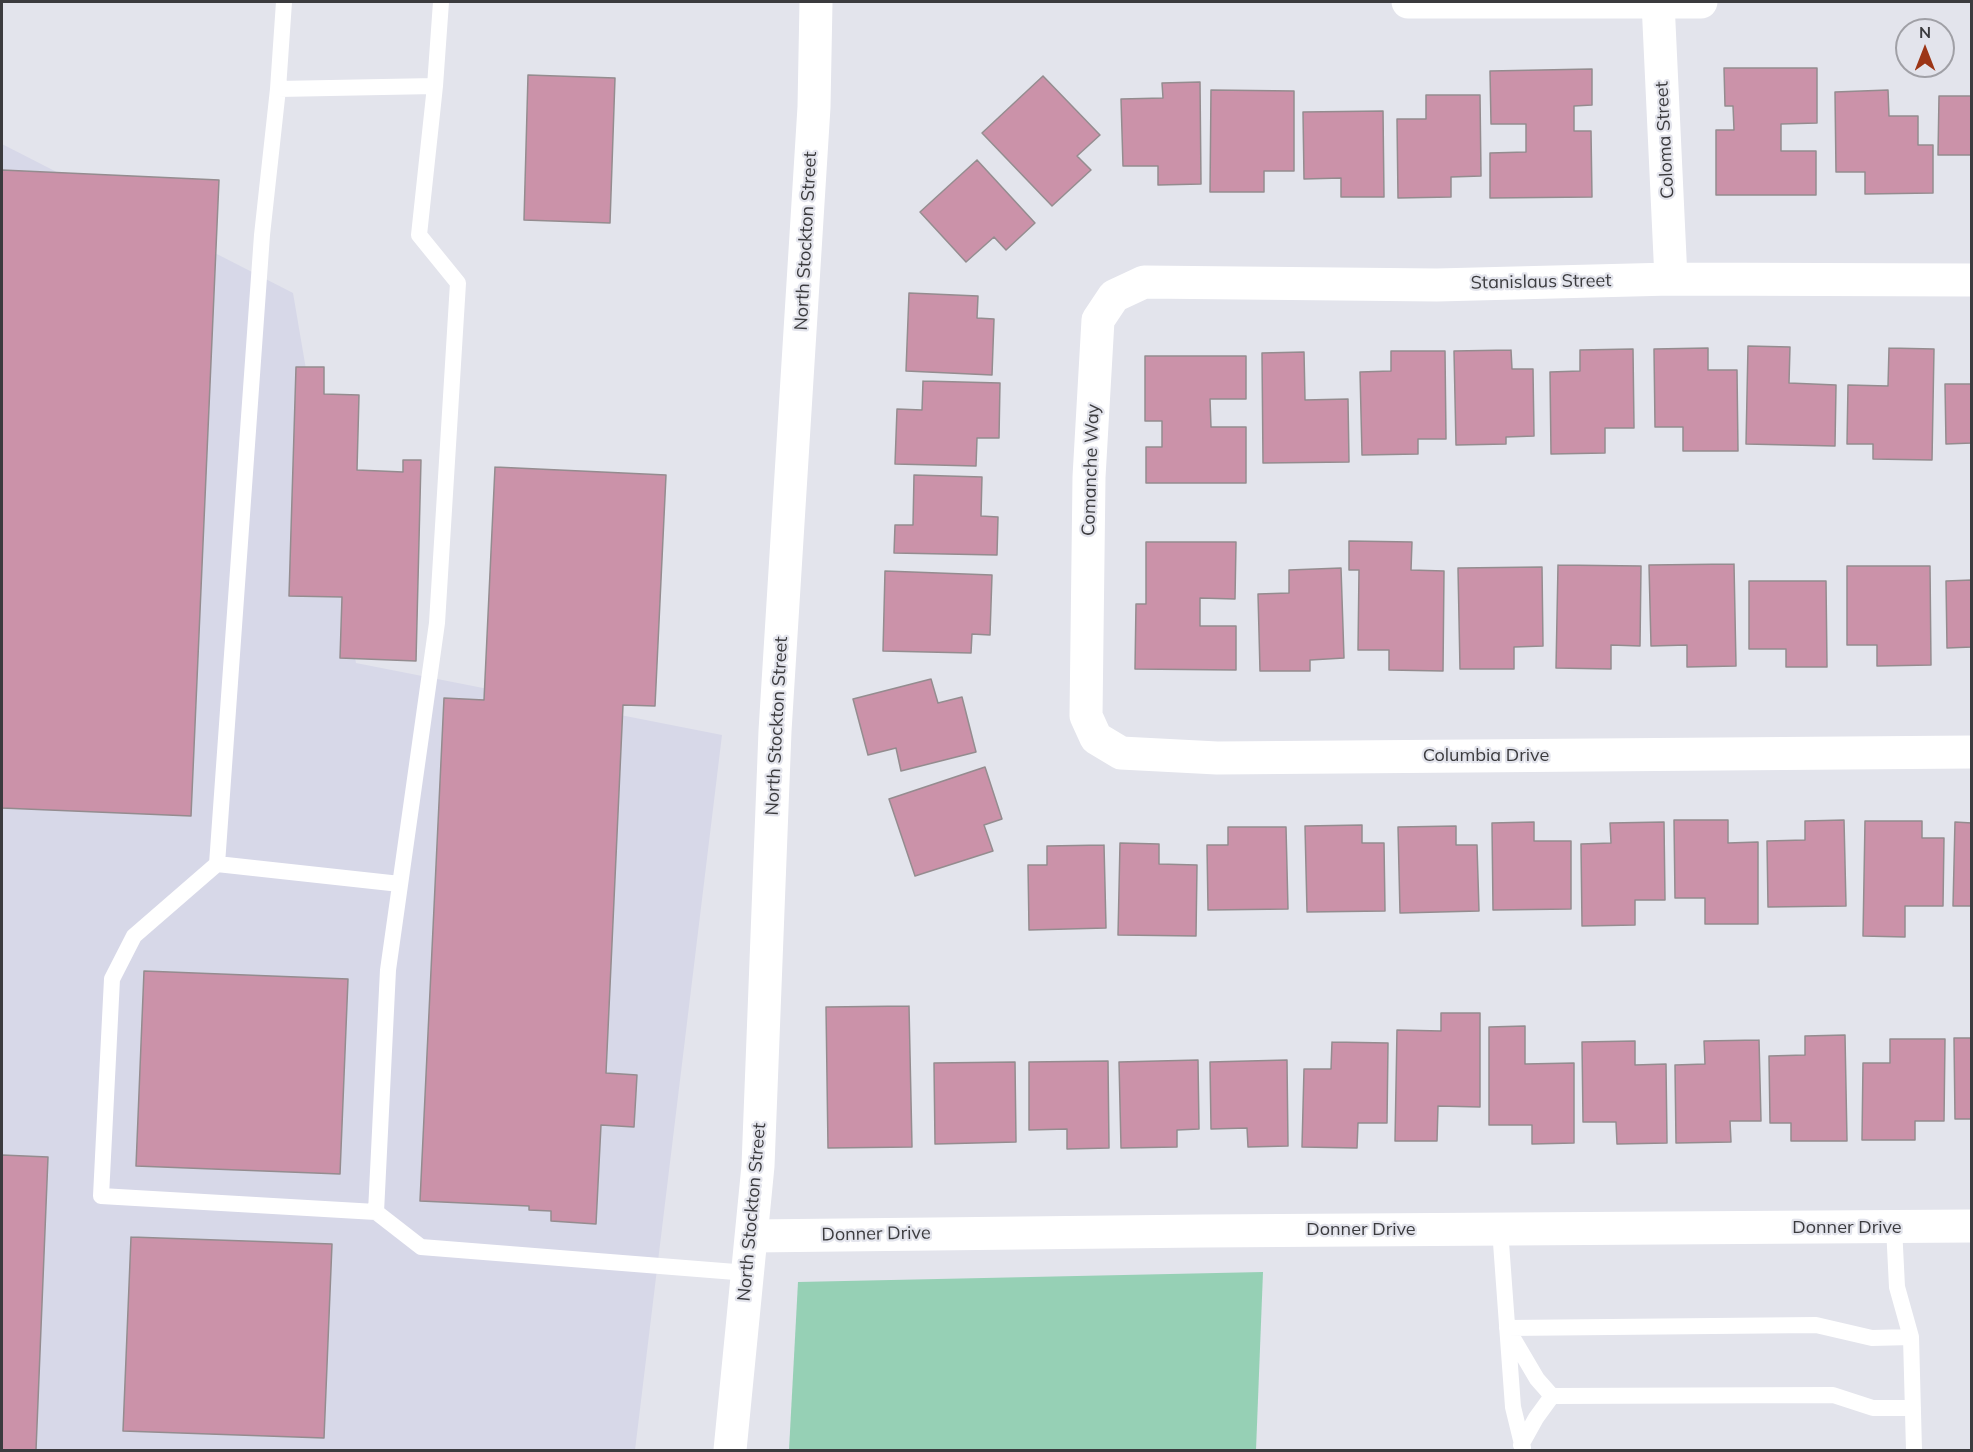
<!DOCTYPE html>
<html>
<head>
<meta charset="utf-8">
<style>
	body { margin:0 }
	#map { position:relative; width:1973px; height:1452px; overflow:hidden; background:#e3e4ec; font-family:Mulish,sans-serif }
	canvas { display:block }
	.frame { position:absolute; inset:0; border:3px solid #3b3b3e; pointer-events:none }
	.north { position:absolute; left:1895px; top:18px; width:60px; height:60px; box-sizing:border-box; background:#e3e4ec; border:2px solid #a0a0a6; border-radius:50%; rotate:0deg; font-size:16px; font-weight:700; line-height:24px; text-align:center; color:#3b3b3e }
	.north::after { content:''; display:block; margin:auto; width:21px; height:27px; background:#9c3516; clip-path:polygon(50% 0,100% 100%,50% 72%,0 100%) }
</style>
</head>
<body>
<div id="map">
<canvas width="1973" height="1452"></canvas>
<div class="frame"></div>
<div class="north">N</div>
</div>
<script>
const g = document.querySelector('canvas').getContext('2d');
g.lineJoin = 'round';
function fill(path, color) { g.fillStyle = color; g.fill(path, 'evenodd'); }
const poly = rows => new Path2D(rows.map(r => 'M' + r).join(''));
function stroke(path, color, width, dash) { g.strokeStyle = color; g.lineWidth = width; g.lineCap = dash ? 'butt' : 'round'; g.setLineDash(dash || []); g.stroke(path); }
function write(font, color, halo, rows, align = 'center') {
  g.font = font + ' Mulish,sans-serif'; g.lineWidth = 4.5; g.setLineDash([]); g.textBaseline = 'middle'; g.strokeStyle = halo; g.fillStyle = color; for (const [text, x, y, turn = 0] of rows) {
    g.save(); g.translate(x, y); g.rotate((+turn || 0) * Math.PI / 180); g.textAlign = isNaN(turn) ? turn : align; if (halo) g.strokeText(text, 0, 0); g.fillText(text, 0, 0); g.restore();
  }
}
fill(poly([
	[2,144,293,293,356,663,722,735,635,1450,2,1450]
]), '#d7d8e8');
fill(poly([
	[1263,1272,1256,1450,789,1450,798,1282]
]), '#96d0b5');
const building = poly([
	[1724,68,1817,68,1817,123,1781,124,1781,151,1816,151,1816,195,1716,195,1716,130,1734,130,1733,106,1725,106,1724,68],
	[1592,69,1592,105,1574,106,1574,131,1591,131,1592,197,1490,198,1490,153,1526,152,1526,124,1491,124,1490,71,1592,69],
	[528,75,615,78,610,223,524,220,528,75],
	[1043,76,1100,135,1077,156,1091,170,1052,206,982,133,1043,76],
	[1200,82,1201,184,1158,185,1158,166,1123,166,1121,99,1163,98,1162,83,1200,82],
	[1211,90,1294,91,1294,171,1264,171,1264,192,1210,192,1211,90],
	[1888,90,1889,116,1918,116,1918,145,1933,145,1933,193,1865,194,1865,172,1836,172,1835,92,1888,90],
	[1426,95,1480,95,1481,176,1451,177,1451,197,1398,198,1397,119,1426,119,1426,95],
	[1939,96,1972,96,1972,155,1938,155,1939,96],
	[1383,111,1384,197,1341,197,1341,178,1304,179,1303,112,1383,111],
	[977,160,1035,223,1006,250,994,237,966,262,920,212,977,160],
	[2,170,219,180,191,816,2,808,2,170],
	[909,293,978,296,977,318,994,319,992,375,906,371,909,293],
	[1748,346,1790,347,1789,383,1836,385,1835,446,1746,444,1748,346],
	[1708,348,1708,370,1737,370,1738,451,1683,451,1683,427,1655,427,1654,349,1708,348],
	[1889,348,1934,349,1932,460,1873,459,1873,444,1847,444,1848,385,1888,386,1889,348],
	[1633,349,1634,428,1605,428,1605,453,1551,454,1550,372,1580,371,1580,350,1633,349],
	[1511,350,1512,369,1533,369,1534,436,1506,437,1506,444,1456,445,1454,351,1511,350],
	[1391,351,1445,351,1446,439,1418,439,1418,454,1362,455,1360,372,1391,371,1391,351],
	[1304,352,1305,400,1348,399,1349,462,1263,463,1262,353,1304,352],
	[1145,356,1246,356,1246,399,1210,399,1211,427,1246,427,1246,483,1146,483,1146,447,1162,447,1162,421,1145,421,1145,356],
	[296,367,324,367,324,394,359,395,357,470,403,472,403,460,421,460,416,661,340,658,342,597,289,596,296,367],
	[923,381,1000,383,999,438,977,438,976,466,895,464,897,409,922,410,923,381],
	[1945,384,1972,384,1972,443,1946,444,1945,384],
	[495,467,666,475,655,706,623,705,606,1073,637,1075,634,1127,601,1125,596,1224,551,1221,551,1211,529,1210,529,1206,420,1201,444,698,484,700,495,467],
	[914,475,982,477,981,516,998,517,997,555,894,553,895,525,913,525,914,475],
	[1349,541,1412,542,1411,570,1444,571,1443,671,1389,670,1389,650,1358,650,1359,570,1349,570,1349,541],
	[1146,542,1236,542,1235,599,1200,598,1200,626,1236,626,1236,670,1135,669,1136,604,1146,604,1146,542],
	[1734,564,1736,666,1687,667,1687,645,1651,646,1649,565,1734,564],
	[1558,565,1641,566,1640,646,1611,645,1611,669,1556,668,1558,565],
	[1847,566,1930,566,1931,665,1877,666,1877,645,1847,645,1847,566],
	[1542,567,1543,646,1514,647,1514,669,1460,669,1458,568,1542,567],
	[1341,568,1344,658,1310,660,1310,671,1260,671,1258,594,1289,593,1289,570,1341,568],
	[885,571,992,575,990,635,972,634,971,653,883,651,885,571],
	[1972,580,1972,647,1947,648,1946,581,1972,580],
	[1749,581,1826,581,1827,667,1786,667,1786,649,1749,649,1749,581],
	[931,679,938,703,962,697,976,752,901,771,896,748,868,755,853,699,931,679],
	[985,767,1002,819,984,825,993,851,915,876,889,799,985,767],
	[1674,820,1728,820,1728,843,1758,842,1758,924,1705,924,1705,898,1675,898,1674,820],
	[1844,820,1846,906,1768,907,1767,841,1805,840,1805,821,1844,820],
	[1865,821,1922,821,1922,838,1944,838,1943,906,1905,906,1905,937,1863,936,1865,821],
	[1534,822,1534,841,1571,841,1571,909,1493,910,1492,823,1534,822],
	[1664,822,1665,900,1635,900,1635,925,1582,926,1581,844,1611,843,1610,823,1664,822],
	[1955,822,1972,823,1972,906,1953,906,1955,822],
	[1362,825,1362,843,1384,843,1385,911,1307,912,1305,826,1362,825],
	[1456,826,1456,845,1477,845,1479,911,1400,913,1398,827,1456,826],
	[1228,827,1286,827,1288,909,1208,910,1207,845,1228,845,1228,827],
	[1120,843,1159,844,1159,864,1197,865,1196,936,1118,935,1120,843],
	[1104,845,1106,928,1029,930,1028,865,1047,865,1047,846,1104,845],
	[144,971,348,979,340,1174,136,1166,144,971],
	[909,1006,912,1147,828,1148,826,1007,909,1006],
	[1441,1013,1480,1013,1480,1107,1438,1106,1437,1141,1395,1141,1397,1030,1441,1031,1441,1013],
	[1525,1026,1525,1064,1574,1063,1574,1143,1532,1144,1532,1125,1489,1125,1489,1027,1525,1026],
	[1845,1035,1847,1141,1791,1141,1791,1123,1770,1123,1769,1056,1805,1055,1805,1036,1845,1035],
	[1954,1038,1972,1038,1972,1119,1955,1119,1954,1038],
	[1890,1039,1945,1039,1944,1121,1915,1121,1915,1140,1862,1140,1863,1063,1890,1063,1890,1039],
	[1759,1040,1761,1121,1730,1121,1731,1142,1676,1143,1675,1065,1705,1064,1704,1041,1759,1040],
	[1635,1041,1635,1065,1666,1064,1667,1143,1617,1144,1616,1122,1583,1122,1582,1042,1635,1041],
	[1332,1042,1388,1043,1387,1123,1358,1123,1357,1148,1302,1147,1304,1069,1331,1069,1332,1042],
	[1198,1060,1199,1129,1177,1130,1177,1147,1121,1148,1119,1062,1198,1060],
	[1287,1060,1288,1146,1248,1147,1247,1128,1211,1129,1210,1062,1287,1060],
	[1108,1061,1109,1148,1067,1149,1067,1129,1029,1130,1029,1062,1108,1061],
	[1015,1062,1016,1142,935,1144,934,1063,1015,1062],
	[2,1155,48,1157,36,1450,2,1450,2,1155],
	[131,1237,332,1244,324,1438,123,1431,131,1237]
]);
fill(building, '#cb92a9');
stroke(building, '#948c8f', 1.5);
stroke(poly([
	[284,2,278,89,435,86,441,2],
	[278,89,262,235,217,864,134,936,112,979,101,1196,376,1212,388,970,437,623,458,283,419,235,435,86],
	[217,864,400,884],
	[376,1212,421,1247,748,1273],
	[1894,1227,1897,1287,1911,1337,1914,1450],
	[1500,1229,1513,1407,1523,1448],
	[1552,1396,1537,1379,1507,1328,1816,1325,1872,1338,1911,1337],
	[1521,1445,1536,1418,1552,1396,1833,1395,1873,1408,1913,1408]
]), '#fff', 16);
stroke(poly([
	[1658,2,1671,279],
	[1972,280,1671,279,1437,285,1144,282,1114,296,1098,320,1089,477,1086,716,1096,738,1121,753,1217,758,1972,752],
	[752,1236,1203,1231,1972,1226]
]), '#fff', 33);
stroke(poly([
	[1408,2,1701,2],
	[730,1450,758,1166,775,731,814,107,816,2]
]), '#fff', 33);
write('18px', '#3b3b3e', '#e3e4ec', [
	["Coloma Street",1665,140,-93],
	["North Stockton Street",806,241,-87],
	["Stanislaus Street",1541,282,-1],
	["Comanche Way",1091,470,-88],
	["North Stockton Street",777,726,-87],
	["Columbia Drive",1486,756],
	["North Stockton Street",752,1212,-85],
	["Donner Drive",1847,1228],
	["Donner Drive",1361,1230],
	["Donner Drive",876,1234,-1]
]);
</script>
</body>
</html>
